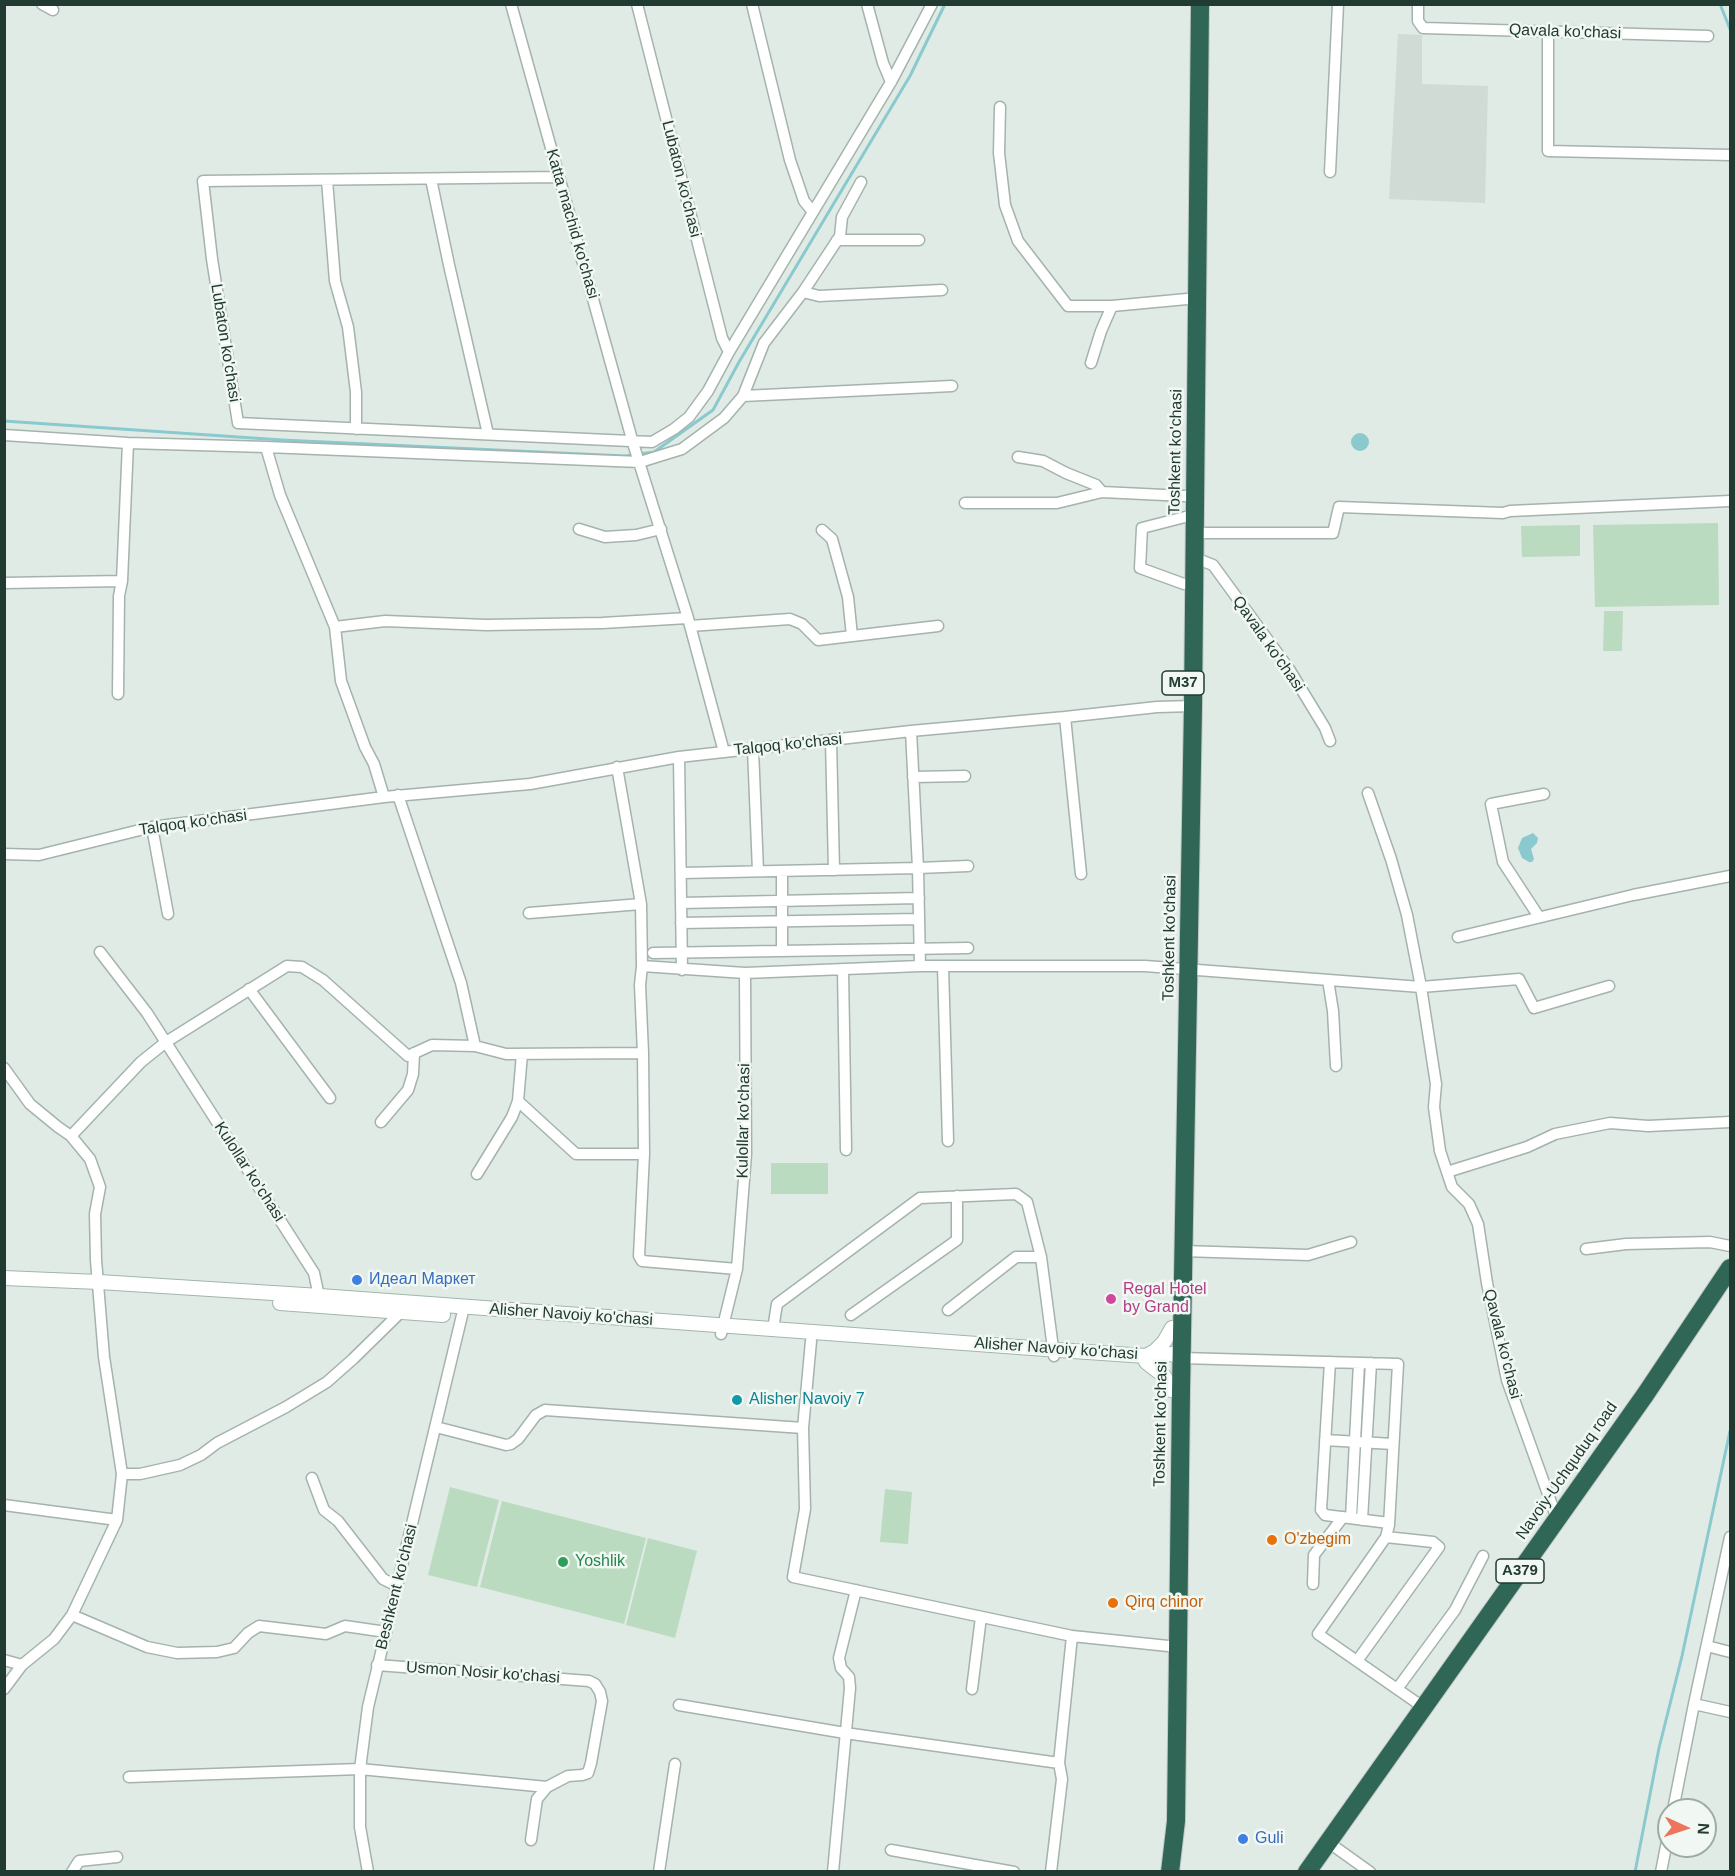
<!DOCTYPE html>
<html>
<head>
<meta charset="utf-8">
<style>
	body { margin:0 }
	#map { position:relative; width:1735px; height:1876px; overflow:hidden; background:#e1ebe6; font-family:Helvetica,sans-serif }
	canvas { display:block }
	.frame { position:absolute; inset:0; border:6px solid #223b32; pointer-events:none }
	.north { position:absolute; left:1657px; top:1798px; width:60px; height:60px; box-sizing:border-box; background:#f1f8f4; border:2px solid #9eaca6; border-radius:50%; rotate:93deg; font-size:16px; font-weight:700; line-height:24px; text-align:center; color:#223b32 }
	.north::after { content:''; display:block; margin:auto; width:21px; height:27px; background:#ed745d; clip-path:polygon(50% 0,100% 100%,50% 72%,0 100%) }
</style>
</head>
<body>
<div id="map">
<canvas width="1735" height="1876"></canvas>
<div class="frame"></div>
<div class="north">N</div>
</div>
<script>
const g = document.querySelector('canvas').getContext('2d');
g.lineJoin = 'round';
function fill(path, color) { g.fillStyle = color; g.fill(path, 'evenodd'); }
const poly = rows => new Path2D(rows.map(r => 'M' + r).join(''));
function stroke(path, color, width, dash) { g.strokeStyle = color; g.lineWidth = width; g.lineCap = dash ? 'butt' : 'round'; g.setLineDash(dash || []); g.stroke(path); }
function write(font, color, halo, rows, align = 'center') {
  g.font = font + ' Helvetica,sans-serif'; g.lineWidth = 5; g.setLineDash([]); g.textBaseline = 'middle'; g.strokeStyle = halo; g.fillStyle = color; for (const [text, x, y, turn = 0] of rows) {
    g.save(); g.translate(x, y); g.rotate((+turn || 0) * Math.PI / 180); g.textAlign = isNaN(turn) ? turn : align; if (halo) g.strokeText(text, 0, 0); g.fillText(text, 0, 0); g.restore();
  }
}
fill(poly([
	[1398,34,1422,35,1422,84,1488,86,1485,203,1389,199]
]), '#cfdbd4');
fill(poly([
	[1718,523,1719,605,1595,607,1593,525],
	[1580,525,1580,556,1522,557,1521,526],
	[1604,611,1623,611,1622,651,1603,651],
	[771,1163,828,1163,828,1194,771,1194],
	[450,1487,499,1500,477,1587,428,1575],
	[885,1489,912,1492,908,1544,880,1542],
	[502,1501,646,1538,624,1624,480,1587],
	[648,1538,697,1551,675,1638,626,1625]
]), '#badbc0');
fill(poly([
	'1351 442a9 9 0 1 1 18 0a9 9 0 1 1-18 0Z',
	[1533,833,1538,838,1537,843,1531,849,1534,859,1532,862,1529,862,1522,858,1518,848,1522,838]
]), '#8ac9ce');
stroke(poly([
	[1720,4,1730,29],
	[4,421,282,440,625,456,654,452,713,410,739,362,910,76,945,4],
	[1635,1872,1659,1748,1682,1656,1730,1431]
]), '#8ac9ce', 3);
const street = poly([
	[42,4,53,10],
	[511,4,633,443,688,618,724,752],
	[637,4,722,338,729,352],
	[752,4,790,160,804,201,813,212],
	[867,4,883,63,891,82],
	[1418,4,1418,21,1423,28,1708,36],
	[1548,31,1548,151,1730,155],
	[1000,107,999,153,1005,205,1018,241,1068,306,1112,306,1187,299],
	[1330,172,1338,4],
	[559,177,203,181,212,259,238,423,652,442,674,429,689,417,708,391,729,352,891,82,932,4],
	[431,179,449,265,488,434],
	[327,180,335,281,348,327,356,392,356,429],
	[837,240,919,240],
	[803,292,819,296,942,290],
	[1091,363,1101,331,1112,306],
	[743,396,952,386],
	[4,435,128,443,266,447,640,462,682,449,724,418,743,396,764,343,803,292,840,236,842,217,861,182],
	[266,447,280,495,335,627,341,681,365,747,374,764,384,797],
	[1018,457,1043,461,1066,473,1096,485,1102,492],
	[965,503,1057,503,1102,492,1185,496],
	[579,529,605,537,636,535,661,529],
	[822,530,832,539,848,597,852,636],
	[1195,533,1333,533,1339,507,1503,513,1510,511,1730,501],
	[1195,558,1213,565,1289,669,1325,728,1330,741],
	[4,583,122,581],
	[1184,584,1140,568,1142,528,1185,517],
	[690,626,790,619,802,624,818,640,938,626],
	[335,627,385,621,486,625,602,623,688,618],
	[118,694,119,596,122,581,128,443],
	[1065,717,1081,874],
	[911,731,918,868,920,966],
	[831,740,834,870],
	[753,749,758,871],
	[679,757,682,970],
	[617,767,641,904,642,966,640,985,643,1053,644,1154,639,1256,642,1261,737,1269],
	[913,777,965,776],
	[1368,793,1391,859,1407,915,1421,987,1436,1084,1434,1107,1440,1151,1452,1187,1469,1204,1478,1224,1487,1283,1507,1380,1557,1519],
	[398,795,461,983,475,1046],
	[152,827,168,914],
	[4,854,39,855,152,827,384,797,530,784,679,757,911,731,1065,717,1157,707,1193,706],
	[782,871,782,951],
	[681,873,918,868,968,866],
	[681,903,919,898],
	[529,913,641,904],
	[1539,917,1503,862,1491,804,1544,794],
	[681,923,919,919],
	[1458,937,1633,895,1730,876],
	[100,952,147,1013,314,1273,320,1301],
	[653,953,968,948],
	[642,966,745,973,920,966,1145,966,1421,987,1519,979,1534,1008,1609,986],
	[943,966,948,1141],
	[843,970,846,1150],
	[1328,980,1333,1011,1336,1066],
	[249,989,330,1098],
	[4,1068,30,1104,58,1127,71,1136,90,1159,100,1187,95,1214,96,1260,104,1357,122,1474,117,1520,72,1615,54,1639,22,1665,4,1689],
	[518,1101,576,1154,644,1154],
	[381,1122,408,1090,413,1074,414,1053],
	[71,1136,141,1062,166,1042,287,966,302,967,323,980,408,1056,432,1045,475,1046,506,1054,643,1053],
	[1447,1172,1527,1147,1555,1134,1610,1123,1648,1126,1730,1122],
	[477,1174,512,1117,518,1101,522,1054],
	[1586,1249,1626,1244,1710,1242,1730,1246],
	[1183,1251,1308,1255,1351,1242],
	[948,1310,1016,1257,1041,1257],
	[851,1315,957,1240,957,1196],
	[773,1329,777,1304,920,1198,1016,1194,1027,1202,1041,1257,1054,1356],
	[721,1334,737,1269,746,1154,745,973],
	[1181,1358,1398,1364,1389,1525,1386,1537,1318,1634,1423,1707],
	[1330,1362,1321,1510,1325,1515,1389,1523],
	[436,1427,506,1445,511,1444,518,1439,536,1415,545,1410,803,1428,811,1341],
	[803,1428,805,1509,793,1577,1072,1636,1178,1647],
	[1325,1440,1393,1444],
	[122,1474,140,1474,180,1465,201,1455,217,1443,286,1407,327,1382,353,1359,405,1308],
	[312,1478,324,1510,338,1521,383,1579,397,1586],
	[4,1505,117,1520],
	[1351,1518,1359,1363],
	[1362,1520,1371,1363],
	[1313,1584,1314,1555,1343,1517],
	[72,1615,147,1647,177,1653,217,1652,234,1648,248,1633,259,1626,326,1634,345,1626,386,1632],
	[1707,1646,1730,1652],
	[4,1660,22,1665],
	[1357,1661,1439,1547,1433,1542,1386,1537],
	[377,1665,589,1681,595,1684,600,1692,602,1701,591,1763,588,1773,582,1775,568,1776,547,1787,537,1799,531,1840],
	[972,1689,981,1617],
	[1397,1689,1455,1610,1483,1556],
	[1694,1704,1730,1712],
	[679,1705,845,1733,1059,1763],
	[129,1777,360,1769,547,1787],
	[1673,1810,1694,1704,1730,1537],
	[1328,1842,1370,1872],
	[891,1850,1014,1872],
	[72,1872,79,1861,117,1857],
	[368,1872,360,1827,360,1769,368,1707,464,1307],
	[659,1872,675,1764],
	[833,1872,850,1688,849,1677,841,1668,839,1658,856,1590],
	[1051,1872,1062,1779,1059,1763,1072,1636],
	[1661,1872,1669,1831]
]);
const secondary = poly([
	[4,1278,99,1282,320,1296,1073,1351,1146,1356,1172,1354,1181,1358],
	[280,1303,443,1315],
	[1146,1356,1155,1351,1164,1342,1172,1328],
	[1146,1362,1164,1376,1171,1390]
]);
const highway = poly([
	[1170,1872,1176,1821,1181,1391,1193,706,1200,4],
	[1307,1872,1645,1395,1730,1268]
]);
stroke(street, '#a4b3ac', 13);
stroke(secondary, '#a0b6ac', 16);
stroke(highway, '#c1c8c6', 20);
stroke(street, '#fff', 10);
stroke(secondary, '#fff', 14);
stroke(highway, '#2f6656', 18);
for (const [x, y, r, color] of [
	[357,1280,6,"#3f7fe0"],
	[1111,1299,6,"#d1479c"],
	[737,1400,6,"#0f9aa8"],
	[1272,1540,6,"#e8710a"],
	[563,1562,6,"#2e9e5b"],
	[1113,1603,6,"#e8710a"],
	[1243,1839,6,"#3f7fe0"]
]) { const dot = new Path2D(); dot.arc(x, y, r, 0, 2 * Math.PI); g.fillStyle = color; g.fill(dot); stroke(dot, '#f1f8f4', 2); }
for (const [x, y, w] of [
	[1183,683,42],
	[1520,1571,48]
]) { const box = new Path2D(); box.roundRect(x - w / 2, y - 12, w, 24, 4.5); g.fillStyle = '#f1f8f4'; g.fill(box); stroke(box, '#223b32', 1.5); }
write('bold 15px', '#223b32', null, [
	["M37",1183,683],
	["A379",1520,1571]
]);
write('16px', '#223b32', '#f1f8f4', [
	["Qavala ko'chasi",1565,32,2],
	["Lubaton ko'chasi",681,179,76],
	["Katta machid ko'chasi",572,224,74],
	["Lubaton ko'chasi",225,343,81],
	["Toshkent ko'chasi",1176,452,-89],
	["Qavala ko'chasi",1268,644,55],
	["Talqoq ko'chasi",788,745,-6],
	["Talqoq ko'chasi",193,823,-8],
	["Toshkent ko'chasi",1170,938,-89],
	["Kulollar ko'chasi",744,1121,-89],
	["Kulollar ko'chasi",249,1172,57],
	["Alisher Navoiy ko'chasi",571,1315,4],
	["Qavala ko'chasi",1502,1344,76],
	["Alisher Navoiy ko'chasi",1056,1349,4],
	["Toshkent ko'chasi",1161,1424,-89],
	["Navoiy-Uchquduq road",1567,1471,-55],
	["Beshkent ko'chasi",397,1587,-76],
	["Usmon Nosir ko'chasi",483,1673,4]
]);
write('16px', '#366cbe', '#f1f8f4', [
	["Идеал Маркет",369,1280],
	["Guli",1255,1839]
], 'left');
write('16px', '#b23c85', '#f1f8f4', [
	["Regal Hotel",1123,1290],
	["by Grand",1123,1308]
], 'left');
write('16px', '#0d838f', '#f1f8f4', [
	["Alisher Navoiy 7",749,1400]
], 'left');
write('16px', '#c56008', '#f1f8f4', [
	["O'zbegim",1284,1540],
	["Qirq chinor",1125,1603]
], 'left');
write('16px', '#27864d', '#f1f8f4', [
	["Yoshlik",575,1562]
], 'left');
</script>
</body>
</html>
